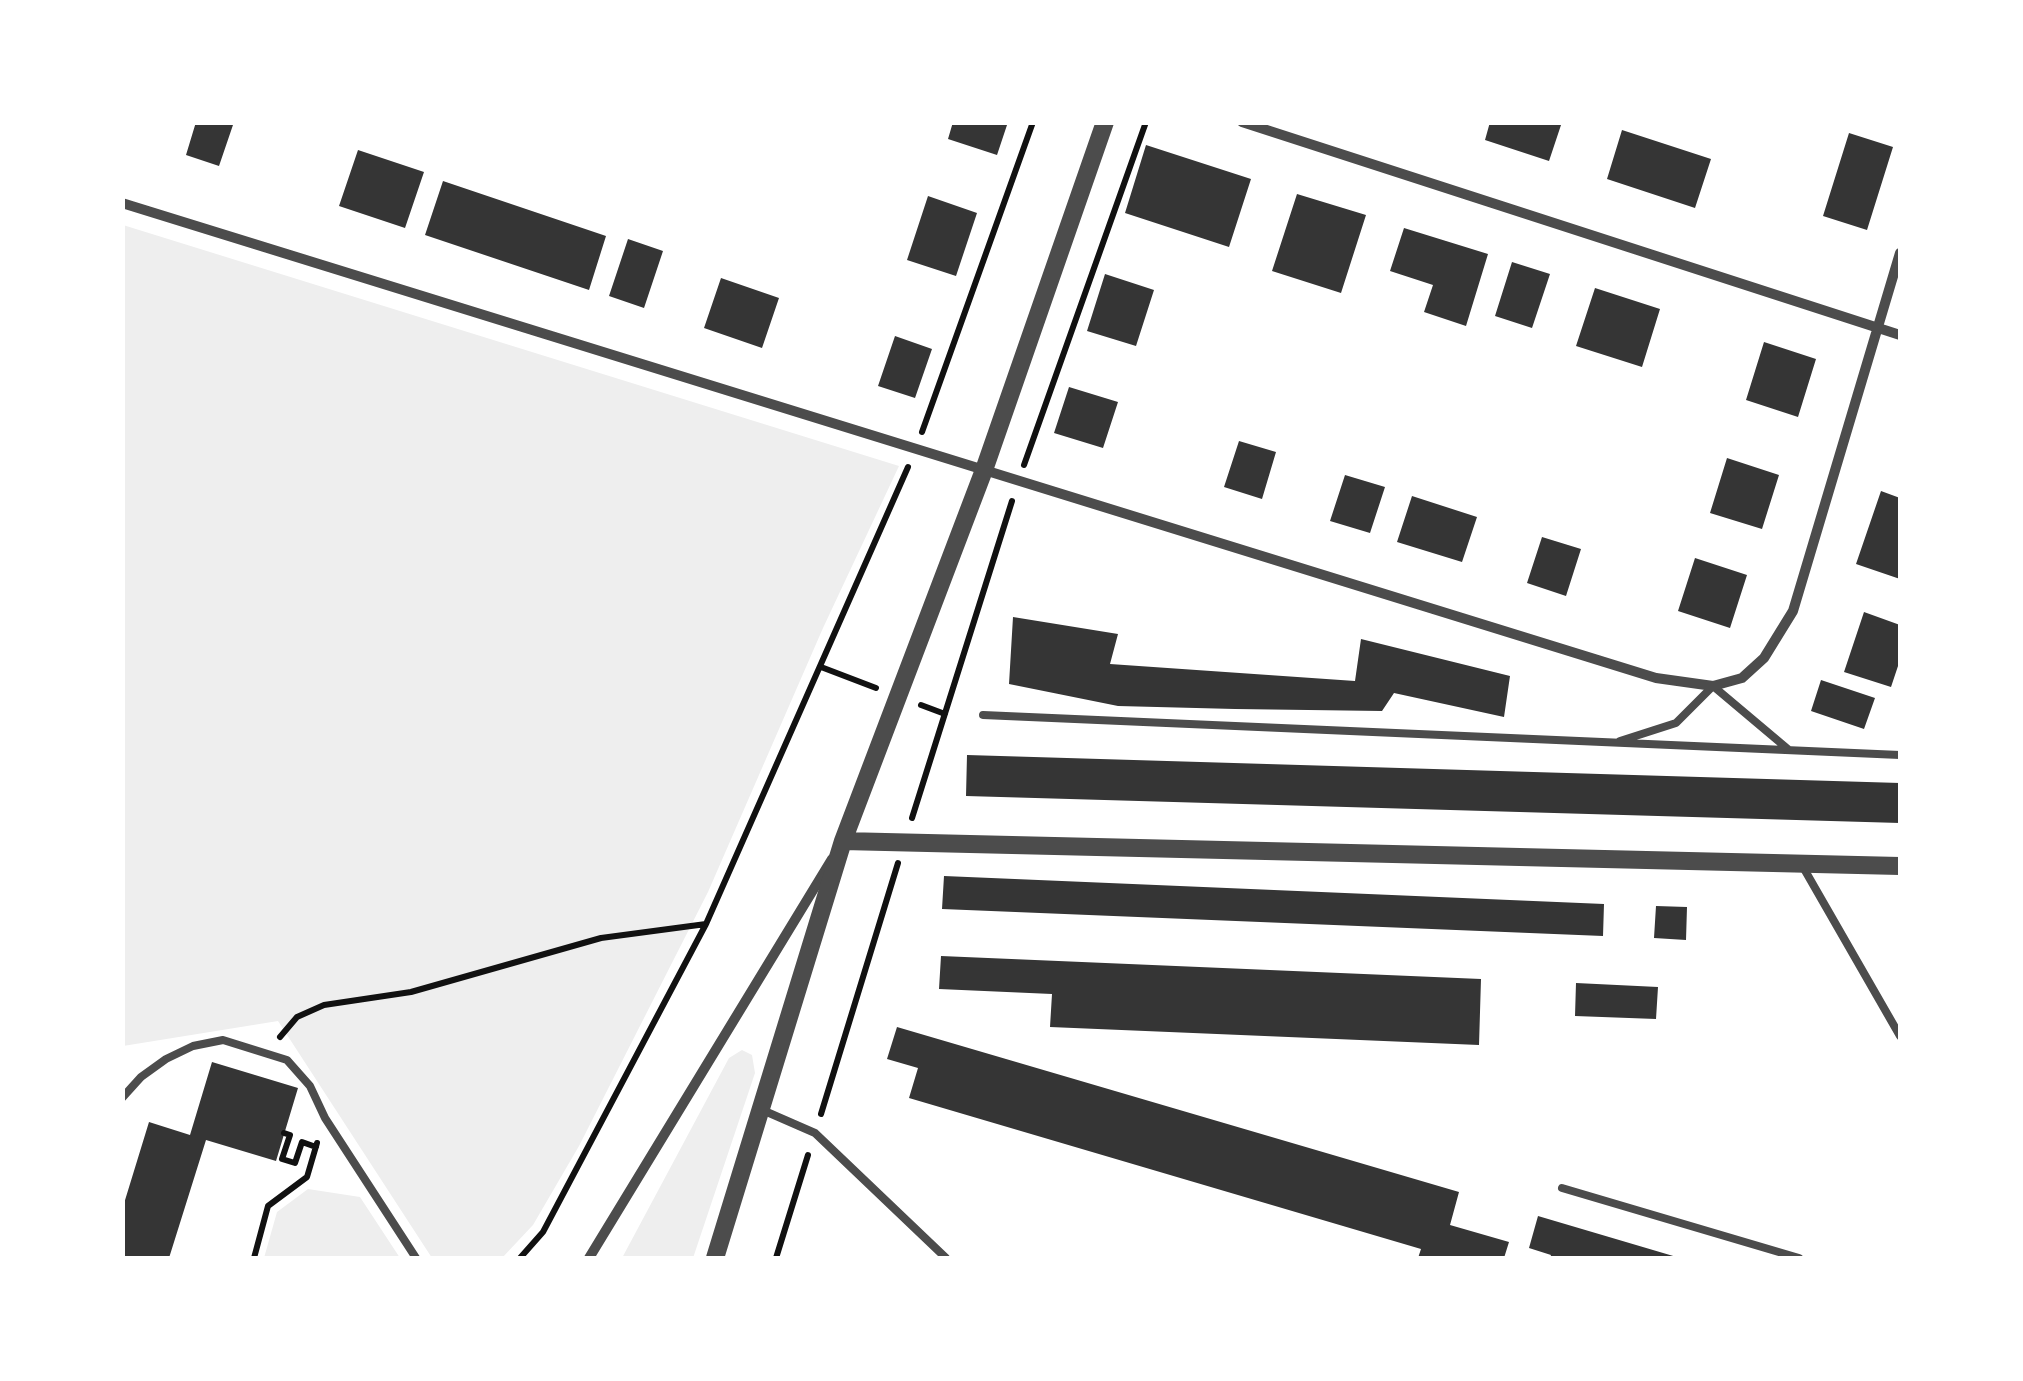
<!DOCTYPE html>
<html>
<head>
<meta charset="utf-8">
<style>
	body { margin:0 }
	#map { position:relative; width:2023px; height:1381px; overflow:hidden; background:#fff; font-family:Georgia,serif }
	canvas { display:block }
	.frame { position:absolute; inset:0; border:125px solid #fff; pointer-events:none }
</style>
</head>
<body>
<div id="map">
<canvas width="2023" height="1381"></canvas>
<div class="frame"></div>
</div>
<script>
const g = document.querySelector('canvas').getContext('2d');
g.lineJoin = 'round';
function fill(path, color) { g.fillStyle = color; g.fill(path, 'evenodd'); }
const poly = rows => new Path2D(rows.map(r => 'M' + r).join(''));
function stroke(path, color, width, dash) { g.strokeStyle = color; g.lineWidth = width; g.lineCap = dash ? 'butt' : 'round'; g.setLineDash(dash || []); g.stroke(path); }
fill(poly([
	[123,225,899,466,823,628,708,892,579,1146,533,1225,502,1258,432,1258,278,1021,123,1046],
	[742,1050,752,1055,755,1073,693,1258,622,1258,729,1058],
	[308,1189,360,1197,400,1258,264,1258,277,1212]
]), '#eee');
fill(poly([
	[196,122,234,122,219,166,186,155],
	[953,122,1008,122,997,155,948,139],
	[1490,122,1562,122,1549,161,1485,140],
	[1622,130,1711,159,1695,208,1607,179],
	[1849,133,1893,147,1867,230,1823,216],
	[1146,145,1251,179,1229,247,1125,213],
	[358,150,424,172,405,228,339,206],
	[443,181,606,236,589,290,425,235],
	[1297,194,1366,215,1341,293,1272,271],
	[928,196,977,213,956,276,907,260],
	[1404,228,1488,254,1466,326,1424,312,1433,285,1390,271],
	[628,239,663,251,644,308,609,296],
	[1512,262,1550,274,1532,328,1495,316],
	[1105,274,1154,290,1136,346,1087,331],
	[721,278,779,298,762,348,704,328],
	[1595,288,1660,309,1642,367,1576,346],
	[895,336,932,349,915,398,878,386],
	[1764,342,1816,359,1798,417,1746,400],
	[1069,387,1118,402,1103,448,1054,433],
	[1239,441,1276,452,1262,499,1224,487],
	[1727,458,1779,475,1762,529,1710,513],
	[1345,475,1385,487,1370,533,1330,521],
	[1881,491,1900,498,1900,579,1856,564],
	[1412,496,1477,517,1462,562,1397,542],
	[1542,537,1581,549,1566,596,1527,583],
	[1695,558,1747,575,1730,628,1678,611],
	[1864,612,1900,625,1900,660,1891,687,1844,672],
	[1013,617,1118,634,1110,664,1355,681,1361,639,1510,676,1504,717,1394,693,1382,711,1235,709,1118,706,1009,684],
	[1821,680,1875,698,1864,729,1811,711],
	[967,755,1900,783,1900,823,966,796],
	[944,876,1604,904,1603,936,942,909],
	[1656,906,1687,907,1686,940,1654,938],
	[941,956,1481,979,1479,1045,1050,1027,1052,994,939,989],
	[1576,983,1658,987,1656,1019,1575,1016],
	[897,1027,1459,1192,1450,1225,1509,1242,1504,1258,1418,1258,1421,1249,909,1098,918,1068,887,1059],
	[212,1062,298,1088,276,1161,206,1140,169,1258,122,1258,122,1210,149,1122,190,1135],
	[1538,1216,1680,1258,1550,1258,1551,1255,1529,1248]
]), '#353535');
stroke(poly([
	[922,432,1033,122],
	[1024,465,1146,122],
	[821,667,876,688],
	[921,705,945,714],
	[912,818,1012,501],
	[280,1037,297,1017,324,1005,411,992,601,938,706,924],
	[821,1114,898,863],
	[284,1133,290,1135,282,1159,295,1163,302,1142,316,1147],
	[254,1258,268,1206,307,1177,317,1143],
	[520,1258,543,1232,706,924,908,467],
	[776,1258,808,1155]
]), '#111', 6);
stroke(poly([
	[983,715,1900,755],
	[1620,741,1676,723,1713,686,1789,750],
	[1803,867,1900,1036],
	[122,1098,141,1077,166,1059,193,1046,223,1040,287,1060,310,1086,325,1118,416,1258],
	[760,1109,815,1133,946,1258],
	[1562,1188,1799,1258]
]), '#4c4c4c', 8);
stroke(poly([
	[1242,122,1900,335],
	[122,203,1656,678,1713,686,1742,678,1764,658,1793,611,1900,253],
	[589,1258,832,859]
]), '#4c4c4c', 10);
stroke(poly([
	[843,841,1900,866],
	[715,1258,843,841,984,470,1105,122]
]), '#4c4c4c', 18);
</script>
</body>
</html>
